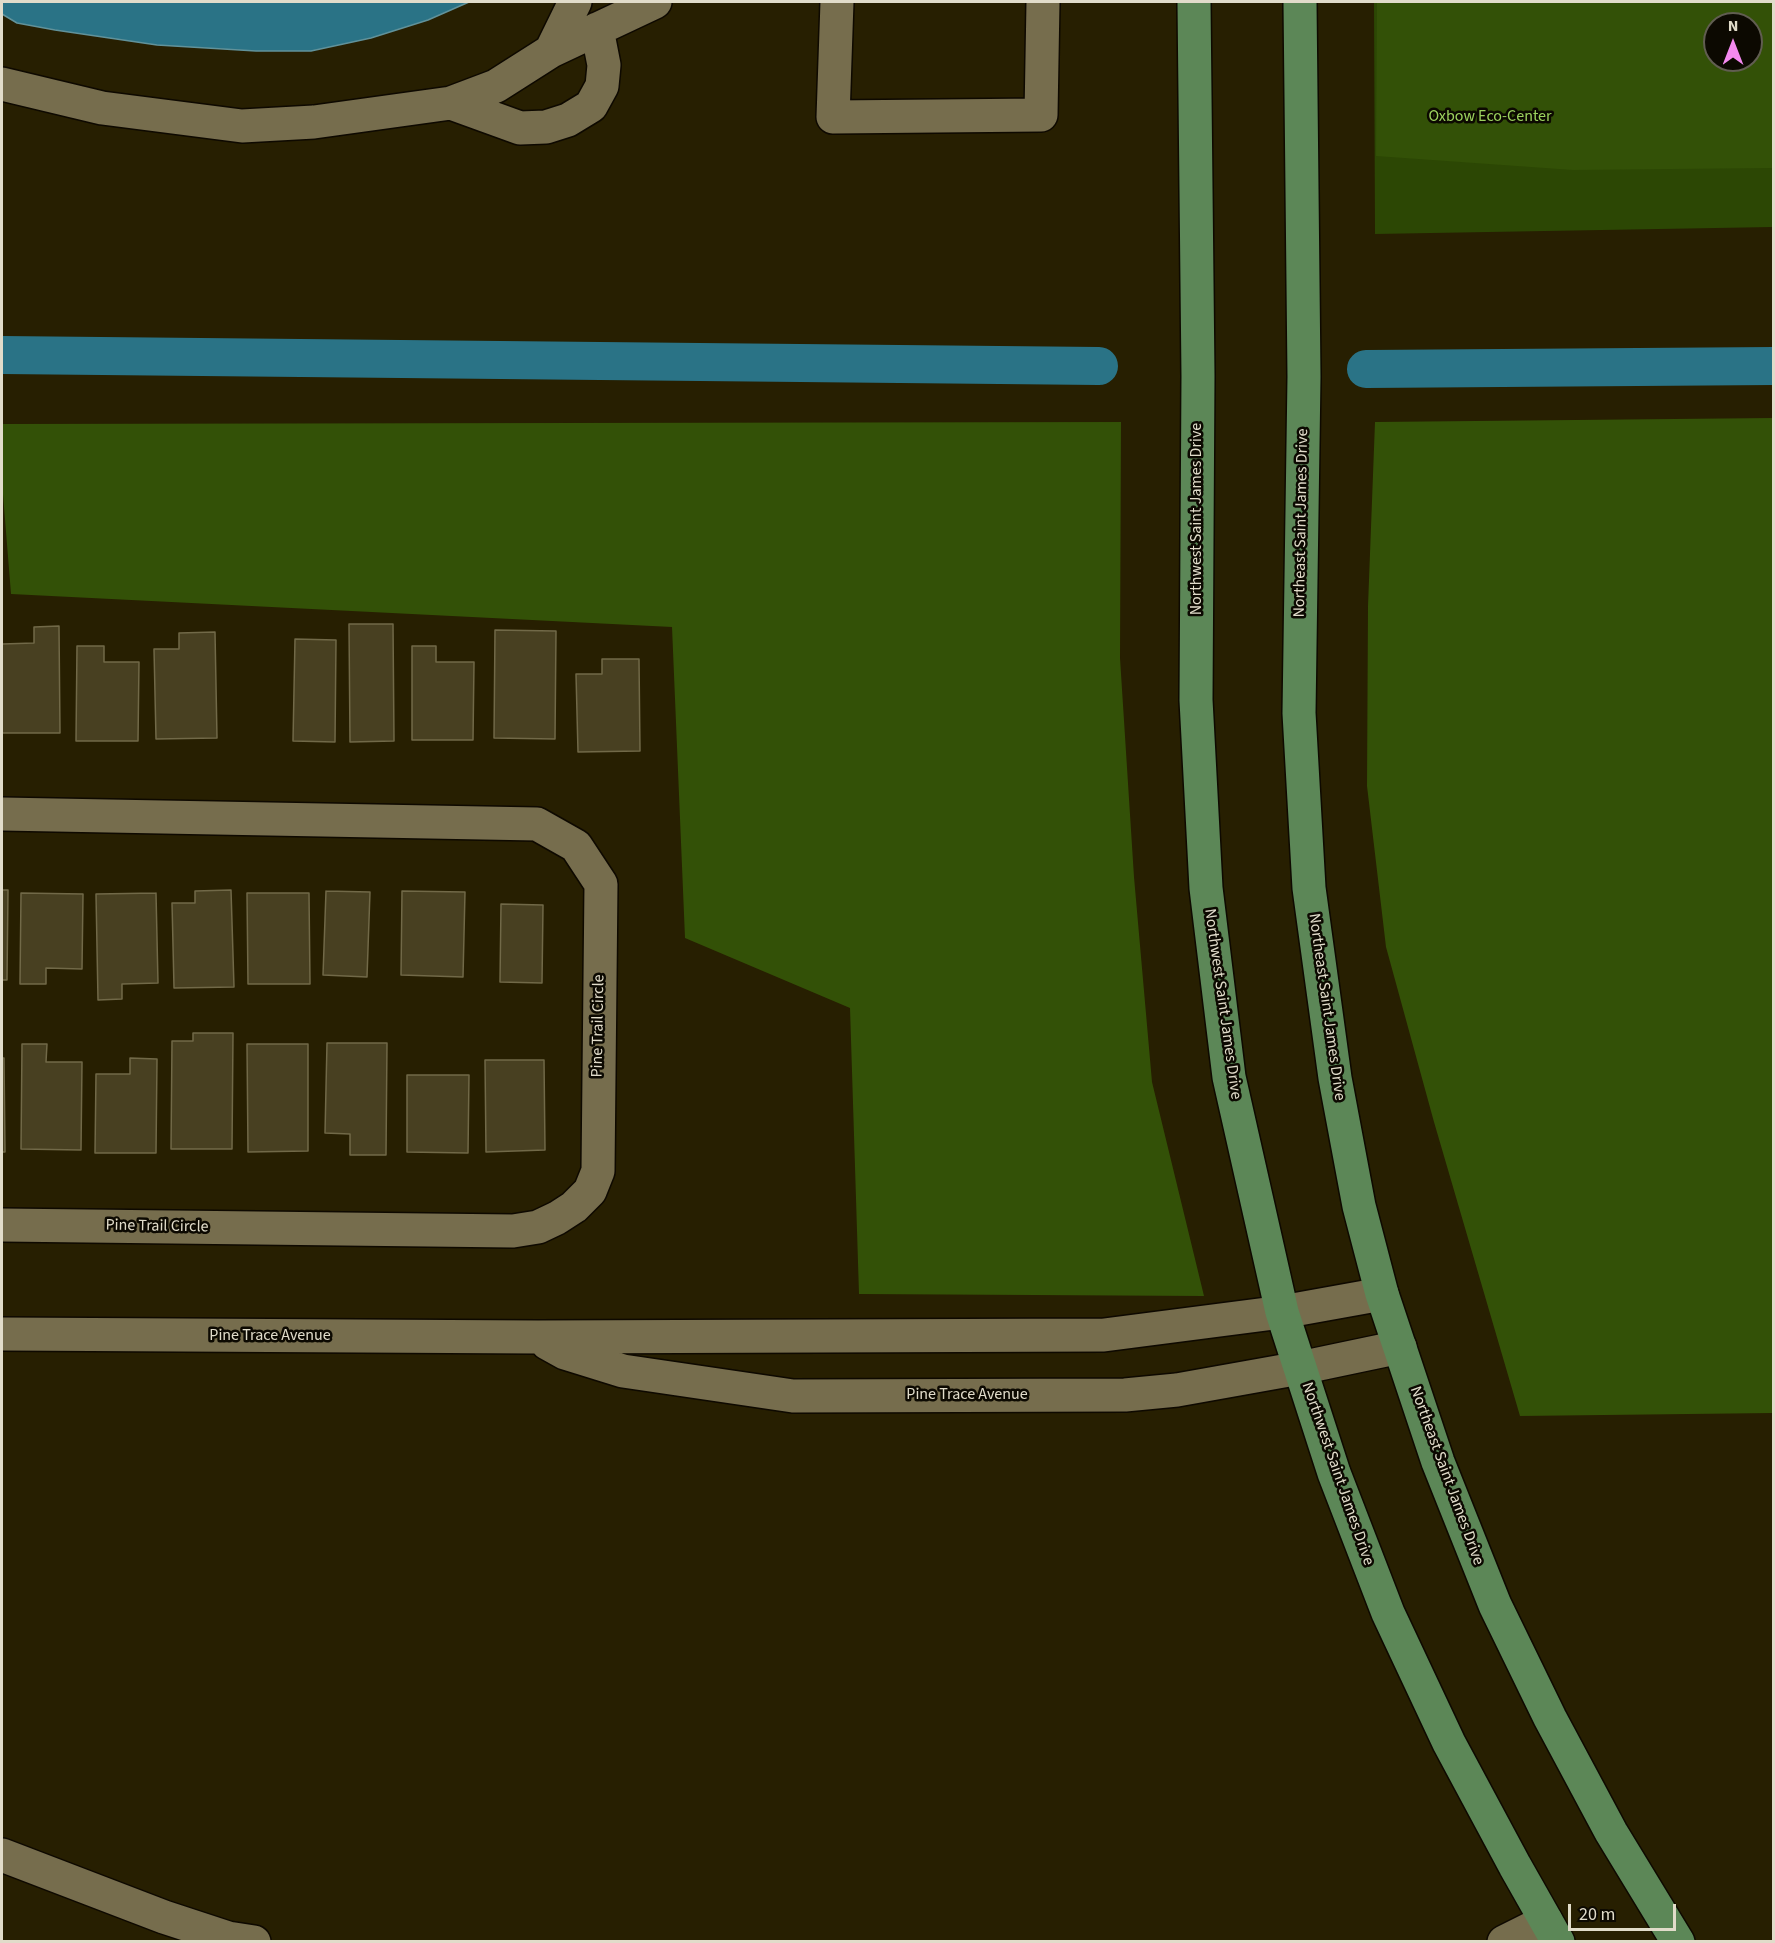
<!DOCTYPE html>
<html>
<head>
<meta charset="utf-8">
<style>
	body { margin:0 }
	#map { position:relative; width:1775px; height:1943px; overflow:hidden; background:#271f01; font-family:"Source Sans 3",sans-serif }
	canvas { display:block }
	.frame { position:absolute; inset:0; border:3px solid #e1dcca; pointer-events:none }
	.north { position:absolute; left:1703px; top:12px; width:60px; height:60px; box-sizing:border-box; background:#0c0901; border:2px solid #615d51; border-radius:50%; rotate:0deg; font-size:16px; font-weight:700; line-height:24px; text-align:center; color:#e1dcca }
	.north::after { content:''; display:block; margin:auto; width:21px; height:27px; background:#f489ef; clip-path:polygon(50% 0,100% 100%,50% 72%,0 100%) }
	.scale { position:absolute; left:1568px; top:1904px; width:108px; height:27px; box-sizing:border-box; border:3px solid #e1dcca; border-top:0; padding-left:8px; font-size:18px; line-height:21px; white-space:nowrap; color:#e1dcca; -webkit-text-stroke:4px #0c0901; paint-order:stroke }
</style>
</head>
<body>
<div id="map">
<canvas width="1775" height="1943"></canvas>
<div class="frame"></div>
<div class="north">N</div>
<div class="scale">20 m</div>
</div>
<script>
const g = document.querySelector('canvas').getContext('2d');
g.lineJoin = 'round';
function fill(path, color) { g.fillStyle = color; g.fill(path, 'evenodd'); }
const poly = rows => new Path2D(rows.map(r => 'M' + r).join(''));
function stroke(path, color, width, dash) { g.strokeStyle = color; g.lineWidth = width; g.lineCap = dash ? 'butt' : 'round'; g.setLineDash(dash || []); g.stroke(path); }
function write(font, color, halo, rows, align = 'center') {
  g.font = font + ' "Source Sans 3",sans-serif'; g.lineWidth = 5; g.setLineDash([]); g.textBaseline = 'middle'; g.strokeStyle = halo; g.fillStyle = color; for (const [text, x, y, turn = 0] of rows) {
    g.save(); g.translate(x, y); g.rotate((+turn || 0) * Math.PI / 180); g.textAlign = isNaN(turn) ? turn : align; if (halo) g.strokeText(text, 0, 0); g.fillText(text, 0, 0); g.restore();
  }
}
fill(poly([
	[1374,2,1773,2,1773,227,1375,234],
	[1715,24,1751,24,1751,60,1715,60]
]), '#2c4704');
fill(poly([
	[1377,2,1773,2,1773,168,1573,170,1376,156],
	[1715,24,1751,24,1751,60,1715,60],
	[1773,418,1773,1413,1520,1416,1434,1122,1386,947,1367,786,1368,606,1375,422],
	[1121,422,1120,658,1134,877,1152,1082,1204,1296,859,1294,850,1008,685,938,672,627,11,594,2,482,2,424]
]), '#335107');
const water = poly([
	[2,2,469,2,428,20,371,38,311,51,256,51,157,45,55,30,17,23,2,14,2,2]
]);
fill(water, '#2a7386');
stroke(water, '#61929a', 1.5);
stroke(poly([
	[2,355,1099,366],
	[1366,369,1774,366]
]), '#2a7386', 38);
const building = poly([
	[349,624,393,624,394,741,350,742,349,624],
	[59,626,60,733,2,733,2,644,34,643,34,627,59,626],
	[495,630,556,631,555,739,494,738,495,630],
	[215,632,217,738,156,739,154,649,179,649,179,633,215,632],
	[295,639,336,640,335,742,293,741,295,639],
	[77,646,104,646,104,662,139,662,138,741,76,741,77,646],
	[412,646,436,646,436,662,474,662,473,740,412,740,412,646],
	[602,659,639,659,640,751,578,752,576,674,602,674,602,659],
	[2,890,8,890,7,980,2,980,2,890],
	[231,890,234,987,174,988,172,903,195,903,195,891,231,890],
	[326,891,370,892,367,977,323,975,326,891],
	[402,891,465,892,463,977,401,975,402,891],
	[21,893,83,894,82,969,46,968,46,984,20,984,21,893],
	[156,893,158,983,122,984,122,999,98,1000,96,894,156,893],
	[247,893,309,893,310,984,248,984,247,893],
	[501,904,543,905,542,983,500,982,501,904],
	[193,1033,233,1033,232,1149,171,1149,172,1041,193,1041,193,1033],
	[327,1043,387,1043,386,1155,350,1155,350,1134,325,1133,327,1043],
	[22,1044,47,1044,46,1062,82,1062,81,1150,21,1149,22,1044],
	[247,1044,308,1044,308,1151,248,1152,247,1044],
	[2,1058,4,1058,5,1152,2,1152,2,1058],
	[130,1058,157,1059,156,1153,95,1153,96,1074,130,1074,130,1058],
	[485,1060,544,1060,545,1150,486,1152,485,1060],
	[407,1075,469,1075,468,1153,407,1152,407,1075]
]);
fill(building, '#484021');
stroke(building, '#716948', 1.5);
const minor = poly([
	[837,2,833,117,1041,115,1043,2],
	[551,51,575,2],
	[2,84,102,108,242,126,314,122,451,103,496,86,551,51,655,2],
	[451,103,520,128,546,127,568,120,591,106,602,86,604,65,597,29],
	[2,814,537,824,576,846,601,884,598,1171,590,1191,574,1207,557,1218,538,1227,513,1231,2,1225],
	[2,1334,538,1337,1104,1335,1282,1312,1382,1294],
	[547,1343,565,1353,623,1371,793,1396,1125,1395,1177,1390,1300,1368,1400,1347],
	[2,1855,164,1917,228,1938,254,1942],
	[1504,1942,1546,1921]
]);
const major = poly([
	[1194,2,1198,376,1196,700,1206,888,1229,1077,1282,1312,1334,1473,1388,1613,1449,1743,1515,1866,1558,1942],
	[1300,2,1304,377,1299,713,1309,888,1335,1078,1359,1206,1382,1294,1438,1462,1495,1605,1550,1718,1611,1832,1678,1942]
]);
stroke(minor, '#0e0900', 36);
stroke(major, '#0e0900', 36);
stroke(minor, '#766d4d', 33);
stroke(major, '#5c8757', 33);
write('16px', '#9cd25e', '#0c0901', [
	["Oxbow Eco-Center",1490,117]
]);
write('16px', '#e1dcca', '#0c0901', [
	["Northwest Saint James Drive",1197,519,-90],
	["Northeast Saint James Drive",1302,523,-89],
	["Northwest Saint James Drive",1222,1004,82],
	["Northeast Saint James Drive",1326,1007,82],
	["Pine Trail Circle",599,1026,-89],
	["Pine Trail Circle",157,1227,1],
	["Pine Trace Avenue",270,1336],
	["Pine Trace Avenue",967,1395],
	["Northwest Saint James Drive",1337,1474,71],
	["Northeast Saint James Drive",1446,1476,70]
]);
</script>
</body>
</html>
